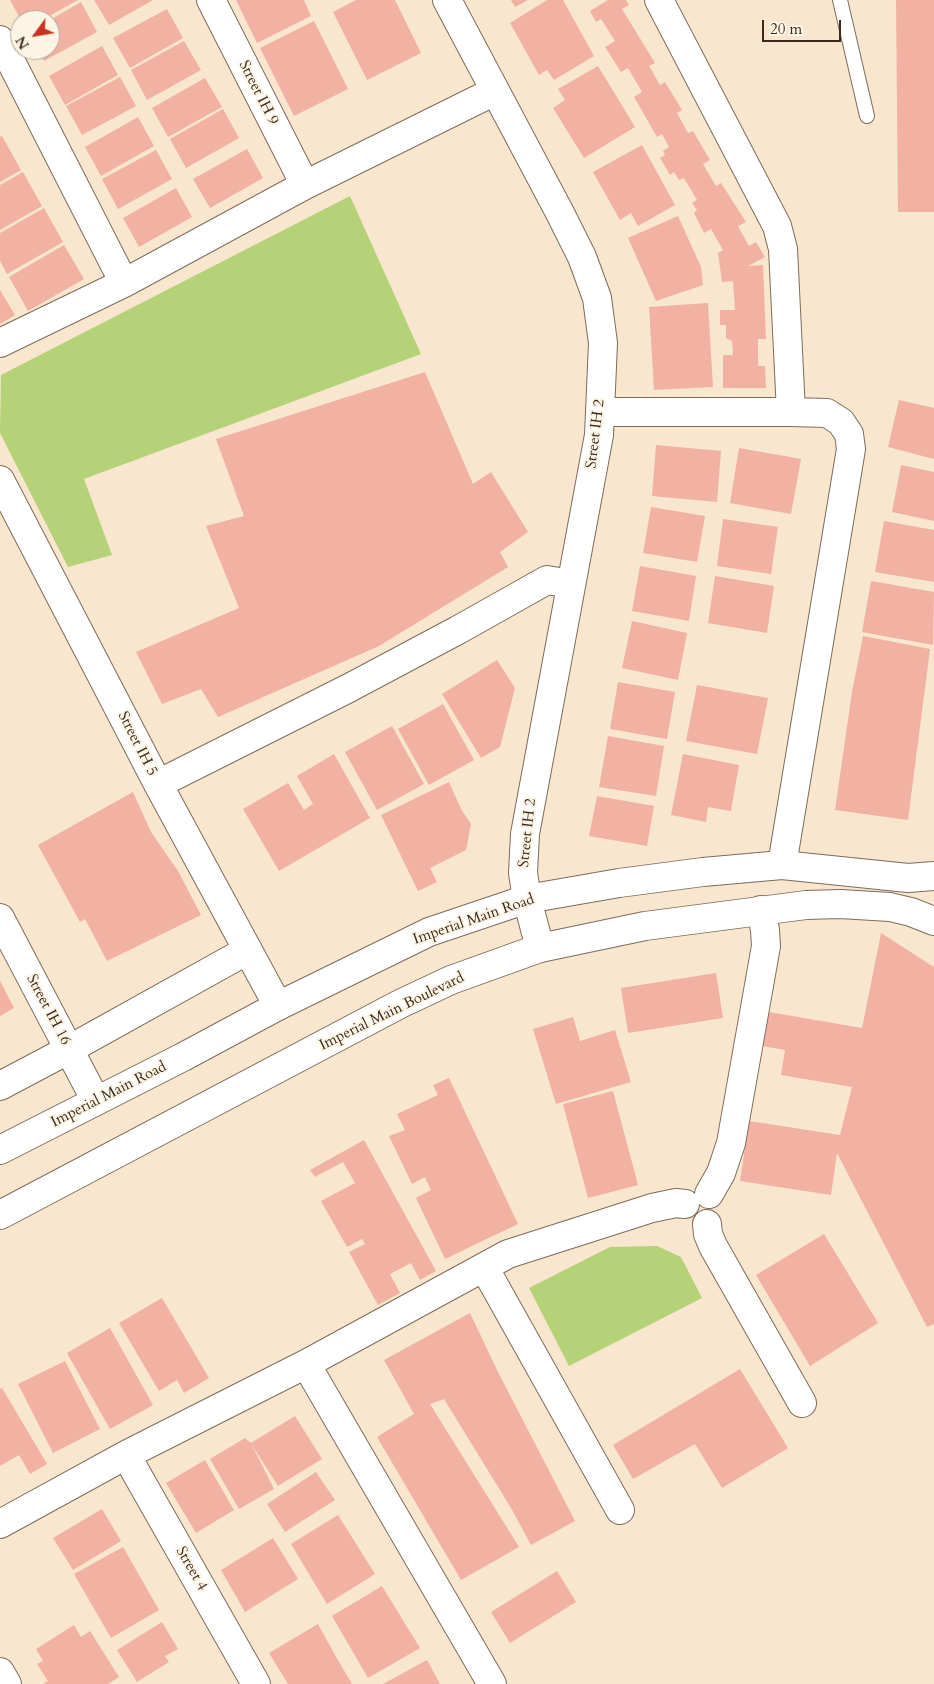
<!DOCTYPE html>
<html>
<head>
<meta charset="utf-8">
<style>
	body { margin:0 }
	#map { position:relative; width:934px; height:1684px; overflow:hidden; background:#f8e6ce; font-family:Cardo,serif }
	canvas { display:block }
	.north { position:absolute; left:10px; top:10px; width:50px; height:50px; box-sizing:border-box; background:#fcf5e5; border:1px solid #afa495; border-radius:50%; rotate:238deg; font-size:14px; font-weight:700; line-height:20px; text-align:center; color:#3b2a1e }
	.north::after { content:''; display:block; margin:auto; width:18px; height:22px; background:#c8321e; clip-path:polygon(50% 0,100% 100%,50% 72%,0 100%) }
	.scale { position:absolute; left:762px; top:20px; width:79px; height:22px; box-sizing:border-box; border:2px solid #3b2a1e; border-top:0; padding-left:6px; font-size:15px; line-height:18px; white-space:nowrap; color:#3b2a1e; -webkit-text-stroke:4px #fcf5e5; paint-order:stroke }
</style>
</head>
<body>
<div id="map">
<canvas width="934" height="1684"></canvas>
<div class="north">N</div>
<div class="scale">20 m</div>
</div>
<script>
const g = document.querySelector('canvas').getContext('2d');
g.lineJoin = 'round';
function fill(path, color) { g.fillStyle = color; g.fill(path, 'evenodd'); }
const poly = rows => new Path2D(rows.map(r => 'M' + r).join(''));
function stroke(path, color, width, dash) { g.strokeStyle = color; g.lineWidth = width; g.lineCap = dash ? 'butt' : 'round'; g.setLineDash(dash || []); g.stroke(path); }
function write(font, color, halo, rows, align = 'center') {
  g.font = font + ' Cardo,serif'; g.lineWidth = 4; g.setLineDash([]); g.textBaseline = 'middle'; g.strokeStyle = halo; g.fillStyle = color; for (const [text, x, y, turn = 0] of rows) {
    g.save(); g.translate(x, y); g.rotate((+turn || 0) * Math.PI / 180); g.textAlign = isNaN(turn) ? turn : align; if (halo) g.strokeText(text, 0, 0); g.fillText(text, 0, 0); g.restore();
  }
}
fill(poly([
	[350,196,421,354,84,479,112,555,68,567,0,433,1,375],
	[657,1246,681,1257,702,1298,569,1366,529,1288,610,1247]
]), '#b5d278');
fill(poly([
	[10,0,78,0,42,20,21,20],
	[94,0,153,0,109,25],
	[236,0,304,0,311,16,257,43],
	[356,0,395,0,421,53,367,80,333,12],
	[511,0,528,0,515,7],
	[547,0,563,0,594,56,554,80,547,70,539,75,510,23],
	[608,0,626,0,629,5,622,9,655,63,649,66,660,85,665,82,682,110,677,113,688,133,693,131,710,160,703,164,716,186,721,183,746,222,738,226,749,246,756,242,765,257,748,266,763,265,766,339,758,339,758,366,765,366,766,388,723,388,723,355,733,355,732,341,726,338,726,325,720,325,720,310,735,310,733,281,722,282,718,253,723,250,711,229,704,233,694,213,697,210,692,203,697,200,684,178,679,180,674,172,670,175,660,158,665,155,663,151,669,147,662,134,657,137,634,97,642,92,628,68,621,72,605,47,615,41,601,19,596,22,590,11],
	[896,0,934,0,934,212,898,212],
	[81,2,97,32,44,61,38,50,50,50,50,20],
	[167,9,183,38,130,68,113,38],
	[314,21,348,89,294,116,260,48],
	[184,41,201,70,147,100,131,70],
	[102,46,118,75,65,105,49,76],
	[598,66,635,127,584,158,553,108,565,100,558,89],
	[120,77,136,106,82,135,66,106],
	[205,78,222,107,168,137,152,108],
	[223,109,239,138,186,168,170,139],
	[138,117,154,146,101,176,85,147],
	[2,136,21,170,0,182,0,137],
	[642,145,675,205,638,226,631,213,620,220,593,172],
	[247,149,263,178,210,208,193,179],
	[156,150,172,179,118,209,102,179],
	[23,172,42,206,0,230,0,185],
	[176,188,192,217,139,247,123,218],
	[44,208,63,242,7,274,0,261,0,233],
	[678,216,701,267,703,285,656,301,628,238],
	[64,245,84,279,28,311,9,277],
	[0,290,15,315,0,324],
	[708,303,713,387,654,390,649,307],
	[425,372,473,484,491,472,528,532,500,552,508,567,379,646,218,717,201,689,162,704,136,652,239,608,206,526,244,516,216,439],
	[899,400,934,408,934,459,888,447],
	[656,445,721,451,717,502,652,496],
	[739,448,801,459,791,514,730,503],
	[901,465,934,472,934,521,892,512],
	[651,507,705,516,697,562,643,553],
	[723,519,778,527,771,574,717,566],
	[884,521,934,530,934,582,875,572],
	[640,566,696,576,689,621,632,611],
	[715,576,774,586,767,633,708,623],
	[871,581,934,592,933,645,862,632],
	[632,621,687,633,678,680,622,668],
	[863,636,930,649,908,820,835,810,852,692],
	[497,660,515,688,500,747,481,758,442,694],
	[618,682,675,692,667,739,610,729],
	[697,685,768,698,757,754,686,741],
	[443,704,474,760,429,785,398,729],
	[392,726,424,784,377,810,345,752],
	[608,736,664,746,656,796,599,787],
	[334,754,370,818,279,871,243,809,288,783,304,810,313,804,297,776],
	[683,754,739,765,731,811,708,807,706,822,671,815],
	[449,782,461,809,471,824,466,850,430,868,437,882,418,891,381,815],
	[133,792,151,832,178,871,201,915,107,961,85,919,80,922,38,845],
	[597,796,654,806,647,846,589,836],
	[881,933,934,967,934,1324,927,1327,837,1153,831,1195,740,1181,749,1121,840,1135,852,1087,781,1075,785,1050,757,1045,763,1011,862,1028],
	[716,973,723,1018,628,1033,621,988],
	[0,981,14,1008,0,1016],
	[573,1017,580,1041,615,1030,631,1082,556,1104,533,1029],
	[449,1078,518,1224,445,1259,416,1198,431,1190,425,1177,412,1184,389,1136,405,1130,397,1114,438,1095,433,1085],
	[613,1091,638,1185,588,1198,563,1104],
	[364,1140,436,1271,420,1280,411,1263,390,1274,400,1293,378,1305,349,1252,365,1244,362,1239,347,1247,321,1201,355,1183,343,1162,315,1177,310,1170],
	[824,1234,878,1323,810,1366,756,1275],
	[162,1298,209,1378,184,1393,177,1380,159,1391,119,1323],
	[470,1313,498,1372,575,1521,531,1545,511,1508,444,1399,430,1404,519,1547,461,1580,377,1437,414,1414,384,1360],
	[110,1328,153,1405,110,1429,67,1353],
	[65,1361,100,1429,53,1453,18,1384],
	[740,1369,788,1448,722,1488,695,1444,633,1479,613,1445],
	[2,1388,47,1464,30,1474,19,1455,0,1466,0,1389],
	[295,1416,322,1459,278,1486,252,1445,274,1489,239,1509,210,1459,245,1438,251,1443],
	[205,1460,234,1510,196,1533,166,1483],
	[316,1472,335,1500,285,1532,267,1504],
	[102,1509,121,1541,73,1570,53,1538],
	[338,1515,375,1574,327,1604,291,1544],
	[273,1538,298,1579,245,1612,221,1570],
	[123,1547,159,1610,111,1638,74,1574],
	[557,1571,576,1602,510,1643,491,1612],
	[382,1586,420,1648,368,1678,332,1616],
	[162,1622,178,1649,165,1656,169,1662,137,1682,117,1650],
	[318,1624,335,1655,352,1684,288,1684,269,1653],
	[74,1625,81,1637,90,1631,119,1677,108,1684,43,1684,48,1681,37,1664,43,1661,36,1649],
	[427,1660,440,1684,383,1684]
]), '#f1b1a3');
const service = poly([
	[840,0,867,116]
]);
const minor = poly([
	[211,0,305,185],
	[447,0,560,213,582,257,597,298,603,343,599,435,525,834,523,873,527,899,540,948],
	[659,0,777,226,783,249,791,412,827,413,841,422,849,434,851,449,782,865],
	[0,40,124,283],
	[0,343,124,283,305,185,495,91],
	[600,412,791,412],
	[0,480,158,784,278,1006],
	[158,784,349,688,458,630,547,580,571,584],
	[0,918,96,1101],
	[0,1086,68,1050,248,950],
	[709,1194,721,1173,731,1143,766,946,765,930,761,910],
	[707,1224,708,1234,713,1246,802,1403],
	[484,1267,620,1510],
	[306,1364,492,1684],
	[126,1455,256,1684],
	[0,1524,126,1455,306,1364,508,1254,652,1208,676,1203,685,1204],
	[0,1672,7,1684]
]);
const tertiary = poly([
	[0,1150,183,1057,278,1006,429,932,527,899,619,883,703,872,782,865,908,878,934,876],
	[0,1215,400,1004,451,980,540,948,645,926,806,905,840,904,890,907,911,912,934,921]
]);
stroke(service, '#7d6c5c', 16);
stroke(minor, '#7d6c5c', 30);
stroke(tertiary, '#7d6c5c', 30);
stroke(service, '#fff', 14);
stroke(minor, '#fff', 28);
stroke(tertiary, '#fff', 28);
write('15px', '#3b2a1e', '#fcf5e5', [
	["Street IH 9",258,93,63],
	["Street IH 2",596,434,-83],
	["Street IH 5",137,744,63],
	["Street IH 2",528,833,-84],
	["Imperial Main Road",474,920,-19],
	["Street IH 16",48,1010,62],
	["Imperial Main Boulevard",392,1012,-26],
	["Imperial Main Road",109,1095,-27],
	["Street 4",191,1569,60]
]);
</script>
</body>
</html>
